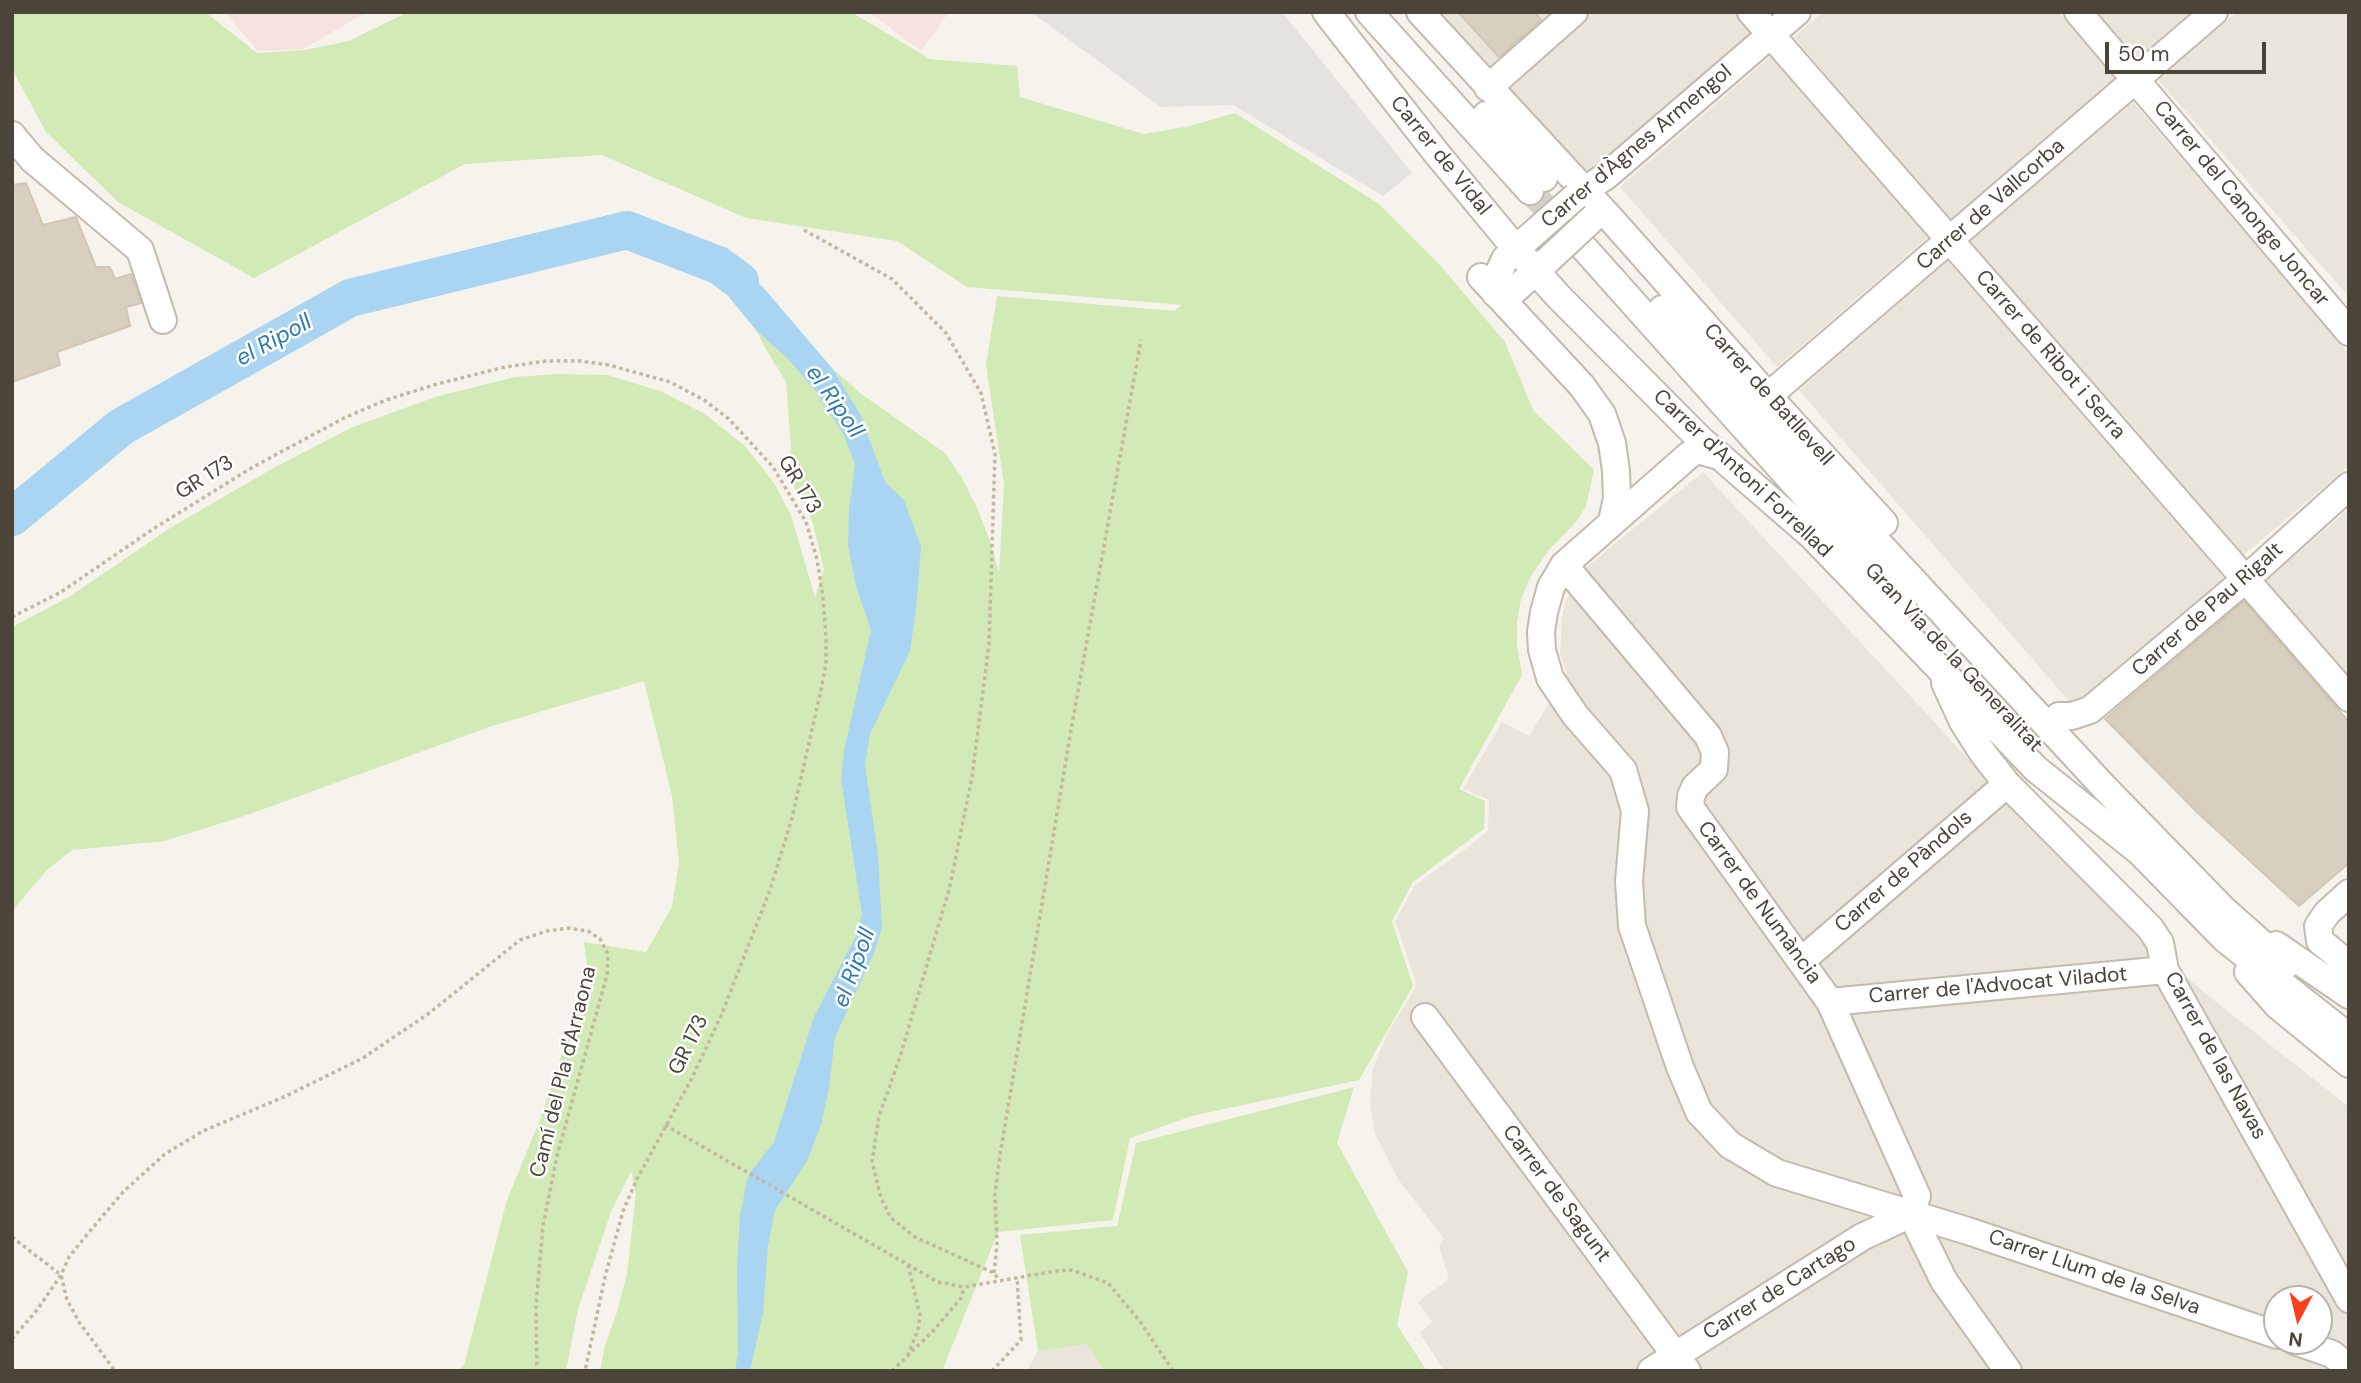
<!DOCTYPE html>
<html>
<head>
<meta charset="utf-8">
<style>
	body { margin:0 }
	#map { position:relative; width:2361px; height:1383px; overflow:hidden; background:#f6f3ec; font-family:"DM Sans",sans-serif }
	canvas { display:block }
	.frame { position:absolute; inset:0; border:14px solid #4b4439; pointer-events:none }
	.north { position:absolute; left:2263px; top:1285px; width:70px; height:70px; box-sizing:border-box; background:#fff; border:2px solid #b7b4b0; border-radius:50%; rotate:187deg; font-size:19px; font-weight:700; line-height:28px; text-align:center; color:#4b4439 }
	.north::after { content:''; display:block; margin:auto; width:24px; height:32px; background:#fc3f1d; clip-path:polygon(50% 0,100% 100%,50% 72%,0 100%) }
	.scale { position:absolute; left:2105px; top:42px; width:161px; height:32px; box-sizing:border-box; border:4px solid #4b4439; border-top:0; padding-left:9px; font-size:21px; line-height:24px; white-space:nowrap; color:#4b4439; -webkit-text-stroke:5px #fff; paint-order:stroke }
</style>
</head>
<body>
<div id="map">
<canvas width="2361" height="1383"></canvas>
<div class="frame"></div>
<div class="north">N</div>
<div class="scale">50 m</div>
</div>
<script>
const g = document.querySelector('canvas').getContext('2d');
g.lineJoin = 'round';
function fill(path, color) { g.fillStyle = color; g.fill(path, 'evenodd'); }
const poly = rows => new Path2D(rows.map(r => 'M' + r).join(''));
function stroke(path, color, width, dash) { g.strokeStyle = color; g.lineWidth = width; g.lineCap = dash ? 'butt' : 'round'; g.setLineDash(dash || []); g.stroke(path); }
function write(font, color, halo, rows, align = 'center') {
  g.font = font + ' "DM Sans",sans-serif'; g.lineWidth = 5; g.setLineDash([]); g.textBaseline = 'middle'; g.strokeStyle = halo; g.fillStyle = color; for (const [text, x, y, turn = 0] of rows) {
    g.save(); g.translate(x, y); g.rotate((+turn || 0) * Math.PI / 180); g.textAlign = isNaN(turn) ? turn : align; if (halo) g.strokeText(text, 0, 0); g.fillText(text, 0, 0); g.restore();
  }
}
fill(poly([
	[1433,12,1781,12,1589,172,1499,86],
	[1823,12,2059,12,2117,81,1950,221,1794,37],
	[2095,12,2193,12,2136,59],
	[2237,12,2349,12,2349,297,2158,80],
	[1771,56,1928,237,1777,367,1620,187],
	[2133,102,2349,354,2349,466,2240,558,1969,242],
	[1948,261,2225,579,2075,708,1799,390],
	[1703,472,2010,804,2149,943,2206,994,2349,1107,2349,1371,1444,1371,1420,1333,1432,1322,1418,1302,1449,1279,1439,1246,1444,1239,1398,1179,1375,1134,1370,1103,1373,1068,1387,1034,1417,985,1395,921,1415,885,1471,845,1488,830,1489,800,1463,789,1502,722,1529,736,1567,675,1560,653,1562,617,1566,601,1579,573],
	[2277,1299,2319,1299,2319,1341,2277,1341],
	[2349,509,2349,682,2264,582],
	[1087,1344,1105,1371,1027,1371,1038,1351]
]), '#eae5da');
fill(poly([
	[224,12,367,12,303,49,258,51],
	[869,12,949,12,921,51]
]), '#f6e3e0');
fill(poly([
	[12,12,205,12,257,53,305,50,349,41,408,12,851,12,930,59,1017,66,1020,97,1144,134,1190,126,1235,113,1379,204,1440,265,1505,342,1533,410,1594,470,1586,506,1577,521,1549,550,1531,576,1521,599,1517,622,1517,645,1522,675,1459,789,1485,801,1484,829,1413,882,1392,921,1413,986,1359,1080,1192,1116,1130,1138,1113,1220,998,1232,942,1371,600,1371,605,1345,617,1312,627,1274,636,1194,631,1171,611,1212,578,1309,566,1371,456,1371,464,1365,507,1200,541,1117,588,975,584,942,646,952,672,907,679,863,672,796,644,681,492,726,247,815,165,841,72,850,47,870,12,911,12,627,69,597,170,528,275,467,353,427,438,396,515,377,558,374,607,375,660,391,705,414,745,446,774,483,791,515,815,597,824,569,813,524,806,505,796,492,788,470,791,448,786,382,767,351,756,330,832,368,860,393,945,453,962,478,978,510,991,544,999,573,1004,484,986,365,997,296,1174,311,1182,305,967,287,897,241,746,218,602,155,465,164,254,278,118,202,46,132,12,69],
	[1354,1087,1337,1143,1408,1272,1397,1325,1427,1371,1105,1371,1087,1344,1038,1351,1020,1235,1117,1226,1136,1143]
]), '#d2eab5');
fill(poly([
	[1031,12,1282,12,1412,173,1383,196,1233,105,1161,107]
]), '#e5e3e0');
fill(poly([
	[686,253,725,264,762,286,832,368,860,414,885,482,904,500,921,547,916,610,910,651,870,734,865,765,878,855,882,927,874,953,835,1037,829,1088,821,1125,807,1161,775,1210,768,1245,763,1313,750,1371,735,1371,738,1354,737,1266,740,1217,746,1184,749,1174,774,1142,814,1017,858,932,862,914,841,778,844,751,871,630,856,586,848,546,849,510,855,464,843,433,815,390,788,359,756,330,706,269]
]), '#a9d4f2');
stroke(poly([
	[12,517,121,427,350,298,627,230,718,265,740,281]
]), '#a9d4f2', 38);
const building = poly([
	[1458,12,1535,12,1541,20,1499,57,1458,12],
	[26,183,43,225,76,217,96,267,110,267,115,279,131,274,141,303,126,307,130,326,57,352,60,365,12,382,12,185,26,183],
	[2244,601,2349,722,2349,863,2299,906,2198,813,2105,719,2244,601]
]);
fill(building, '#d8cfc1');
stroke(building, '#d3c7b4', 2);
stroke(poly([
	[1530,191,1585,249]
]), '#d4d0c8', 26, [26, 13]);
const minor = poly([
	[1326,12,1438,155,1516,249,1558,296,1700,439,1813,537,2036,769,2140,852],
	[1369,12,1530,191],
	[1420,12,1611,219,1768,396,1884,523],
	[1751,12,2349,698],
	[2078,12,2349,332],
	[1488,88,1574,12],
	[1486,115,1544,178],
	[12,135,32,159,140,250,163,320],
	[1576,196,1606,176,1797,12],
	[1526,240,1505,259,1496,279,1495,293,1505,295,1515,290,1546,261],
	[1585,249,1903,605],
	[1481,277,1582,386,1602,414,1612,443,1616,471,1617,498,1612,522],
	[1662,309,2104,787,2224,910,2286,965],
	[1768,396,2214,12],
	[1719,456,1698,450,1689,455,1564,565,1551,587,1544,612,1541,632,1542,650,1550,678,1575,715,1623,770,1635,811,1629,881,1632,926,1680,1067,1699,1112,1730,1145,1777,1173,1968,1231,2277,1335],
	[1564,565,1708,736,1715,752,1714,769,1695,787,1691,796,1690,807,1830,1002,1917,1196,1911,1214],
	[1945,683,1963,722,1982,752,2007,784,2150,928,2160,943,2165,970,2349,1299],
	[2059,716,2072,716,2090,710,2246,579,2349,486],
	[2128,840,2225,939,2349,1037],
	[2349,893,2327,913,2318,926,2320,941,2349,965],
	[2276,945,2349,995],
	[1801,961,2007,784],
	[2248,972,2278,1006,2349,1064],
	[1830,1002,2165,970],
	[1425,1017,1687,1371],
	[1911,1214,1944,1281,2008,1371],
	[2294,1341,2332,1354,2349,1368],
	[1651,1371,1862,1237,1911,1214]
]);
stroke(minor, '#c2bbae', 30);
stroke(poly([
	[804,230,892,279,946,333,981,393,995,454,989,644,972,777,950,886,900,1057,879,1116,872,1162,881,1198,891,1218,915,1237,994,1273,999,1280],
	[12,617,61,592,153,529,253,467,344,418,386,400,437,384,505,367,546,361,580,361,609,365,670,382,704,400,729,419,773,467,806,522,817,559,823,598,826,636,826,664,821,690,792,818,770,890,721,1016,692,1078,637,1179,623,1211,605,1277,585,1371],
	[665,1125,938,1282,964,1287,1056,1271,1072,1270,1108,1283,1139,1320,1173,1371],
	[12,1237,61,1275,67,1300,79,1322,115,1371],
	[908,1265,920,1315,918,1330,908,1355],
	[994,1273,997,1244,995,1194,1000,1155,1071,730,1141,340],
	[12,1339,37,1310,61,1275,69,1257,90,1231,124,1191,165,1154,203,1131,286,1096,363,1058,428,1014,520,940,547,931,568,928,588,931,600,939,608,954,607,975,557,1156,543,1226,536,1305,537,1371],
	[892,1371,934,1330,961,1298,964,1287],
	[992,1371,1021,1340,1017,1277]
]), '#c4b79f', 3.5, [3.5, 3.5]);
stroke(minor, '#fff', 26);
const minorBridge = poly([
	[1526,240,1576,196],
	[1547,261,1592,219]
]);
stroke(minorBridge, '#c2bbae', 30, []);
stroke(minorBridge, '#fff', 26);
write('21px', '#4b4439', '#fff', [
	["Carrer d'Àgnes Armengol",1637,147,-40],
	["Carrer de Vidal",1440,156,51],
	["Carrer del Canonge Joncar",2241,204,50],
	["Carrer de Vallcorba",1991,205,-41],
	["Carrer de Ribot i Serra",2050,355,49],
	["Carrer de Batllevell",1768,395,48],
	["Carrer d'Antoni Forrellad",1742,474,43],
	["GR 173",205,478,-32],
	["GR 173",799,485,59],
	["Carrer de Pau Rigalt",2208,610,-41],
	["Gran Via de la Generalitat",1953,658,47],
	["Carrer de Pàndols",1904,872,-41],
	["Carrer de Numància",1759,903,54],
	["Carrer de l'Advocat Viladot",1998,986,-5],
	["GR 173",689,1045,-64],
	["Carrer de las Navas",2215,1056,61],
	["Camí del Pla d'Arraona",564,1072,-76],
	["Carrer de Sagunt",1556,1194,53],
	["Carrer Llum de la Selva",2094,1273,19],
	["Carrer de Cartago",1780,1289,-32]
]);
write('italic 23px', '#2e7ab2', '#fff', [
	["el Ripoll",274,341,-29],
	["el Ripoll",834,402,55],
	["el Ripoll",855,968,-70]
]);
</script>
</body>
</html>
